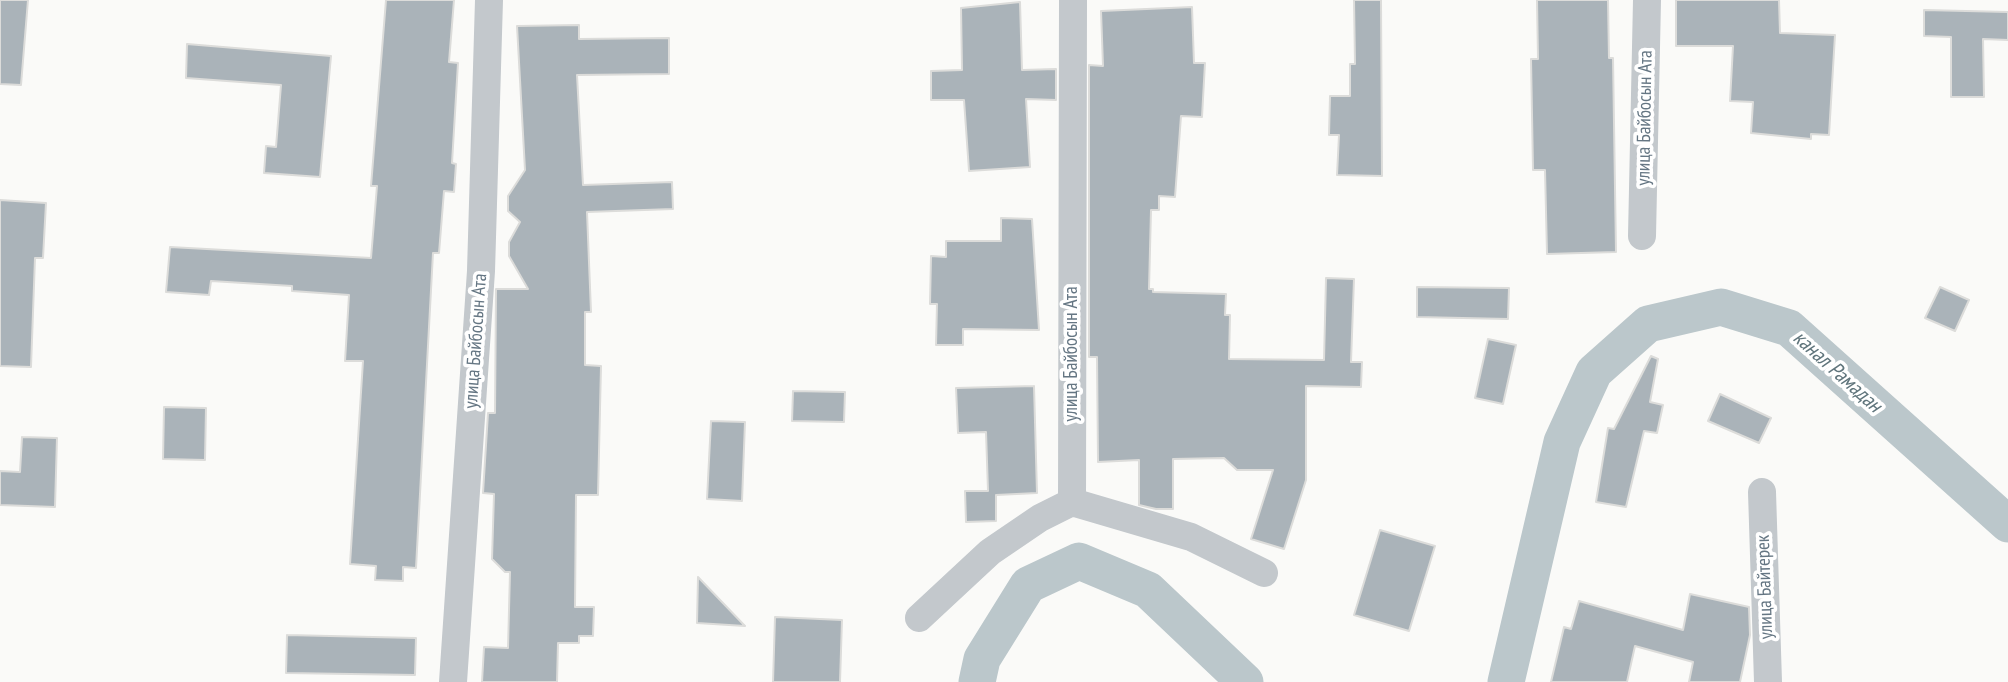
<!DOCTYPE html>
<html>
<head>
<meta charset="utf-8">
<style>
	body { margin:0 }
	canvas { display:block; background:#fafaf8 }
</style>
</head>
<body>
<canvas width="2008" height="682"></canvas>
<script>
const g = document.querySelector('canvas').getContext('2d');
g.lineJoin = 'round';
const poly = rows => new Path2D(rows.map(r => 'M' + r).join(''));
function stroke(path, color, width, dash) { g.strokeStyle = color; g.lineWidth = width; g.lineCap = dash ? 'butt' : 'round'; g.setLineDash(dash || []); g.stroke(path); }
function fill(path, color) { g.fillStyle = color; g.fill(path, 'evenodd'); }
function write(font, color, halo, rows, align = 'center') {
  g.font = font + ' "PT Sans Narrow",sans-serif'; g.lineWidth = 7; g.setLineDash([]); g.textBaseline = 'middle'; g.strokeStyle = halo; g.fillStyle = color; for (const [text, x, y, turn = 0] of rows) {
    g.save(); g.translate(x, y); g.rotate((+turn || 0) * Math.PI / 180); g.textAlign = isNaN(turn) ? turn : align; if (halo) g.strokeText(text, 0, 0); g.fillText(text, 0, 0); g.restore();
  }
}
stroke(poly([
	[977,682,982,659,1028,585,1079,561,1148,590,1245,682],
	[1506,682,1562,442,1594,372,1648,324,1721,307,1789,328,2008,524]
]), '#bbc7cb', 37);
const building = poly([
	[0,0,28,0,21,85,0,84,0,0],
	[386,0,454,0,449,62,458,63,452,163,456,164,454,192,444,191,439,253,433,253,416,568,403,567,403,581,375,580,376,566,350,564,363,361,345,361,349,295,292,291,292,286,211,281,209,295,166,292,170,247,371,258,377,186,371,186,386,0],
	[1354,0,1381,0,1382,176,1337,175,1339,135,1329,135,1330,96,1350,96,1350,64,1355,64,1354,0],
	[1537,0,1608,0,1609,58,1613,58,1616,252,1547,254,1545,170,1533,170,1531,59,1538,59,1537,0],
	[1676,0,1779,0,1780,33,1835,35,1829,135,1811,134,1811,139,1751,133,1753,102,1730,101,1733,46,1676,46,1676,0],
	[1020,2,1022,70,1056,69,1056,100,1026,99,1030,167,969,171,964,100,931,100,931,71,962,70,961,8,1020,2],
	[1192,7,1194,63,1205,63,1202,117,1181,116,1175,197,1159,196,1159,210,1151,210,1149,289,1153,289,1153,292,1226,294,1225,315,1230,315,1229,359,1324,360,1326,278,1354,279,1351,362,1362,362,1361,387,1306,386,1306,480,1284,549,1251,539,1273,470,1237,470,1224,458,1173,459,1173,509,1156,509,1139,505,1139,460,1098,462,1097,357,1089,357,1089,65,1103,66,1101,11,1192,7],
	[1924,10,2008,12,2008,40,1983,39,1984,97,1951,97,1951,37,1924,36,1924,10],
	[579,25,579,39,669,38,669,74,577,75,583,185,672,182,673,209,587,212,591,312,585,312,585,365,601,366,598,495,576,495,575,607,594,607,593,636,579,636,579,643,558,643,557,682,482,682,484,647,508,648,510,572,505,572,492,559,494,494,483,493,488,413,495,413,496,289,528,289,509,256,509,242,520,222,508,211,508,196,525,170,517,26,579,25],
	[187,44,331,56,320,177,264,173,266,146,276,147,281,85,186,78,187,44],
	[0,200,46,203,43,258,35,258,31,367,0,366,0,200],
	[1001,218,1032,219,1039,330,963,329,963,345,936,345,937,304,930,304,931,256,946,257,946,241,1001,241,1001,218],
	[1417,287,1509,288,1508,319,1417,317,1417,287],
	[1940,287,1969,300,1955,331,1925,318,1940,287],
	[1488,339,1516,345,1503,404,1475,398,1488,339],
	[1651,356,1658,359,1650,402,1663,405,1657,433,1644,431,1626,507,1596,502,1608,428,1614,429,1651,356],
	[1034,386,1037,493,996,495,996,521,966,522,965,491,988,491,986,432,958,433,956,388,1034,386],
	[793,391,845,392,844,422,792,421,793,391],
	[1720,394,1771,418,1759,443,1708,421,1720,394],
	[164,407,206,408,205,460,163,459,164,407],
	[711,421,745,422,742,501,707,499,711,421],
	[22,437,57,438,55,507,0,505,0,471,20,472,22,437],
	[1380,530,1435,546,1409,631,1354,615,1380,530],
	[698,577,745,626,697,623,698,577],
	[1690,594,1749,607,1750,635,1740,682,1689,682,1693,662,1635,646,1627,682,1551,682,1564,627,1571,629,1579,601,1683,630,1690,594],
	[775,617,842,620,840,682,773,682,775,617],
	[287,635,416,638,415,675,286,673,287,635]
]);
fill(building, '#aab3b9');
stroke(building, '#dcdcda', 2);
stroke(poly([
	[1642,236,1647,0],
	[1762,492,1768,682],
	[1072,502,1073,0],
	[1072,502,1191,537,1264,573],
	[919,618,990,552,1040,518,1072,502],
	[453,682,481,271,489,0]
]), '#c3c8cc', 28);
write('19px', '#657683', '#fff', [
	["улица Байбосын Ата",1645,118,-89],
	["улица Байбосын Ата",476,341,-86],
	["улица Байбосын Ата",1072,354,-90],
	["улица Байтерек",1765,587,-92]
]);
write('italic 21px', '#60757c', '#fff', [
	["канал Рамадан",1837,372,42]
]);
</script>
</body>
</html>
